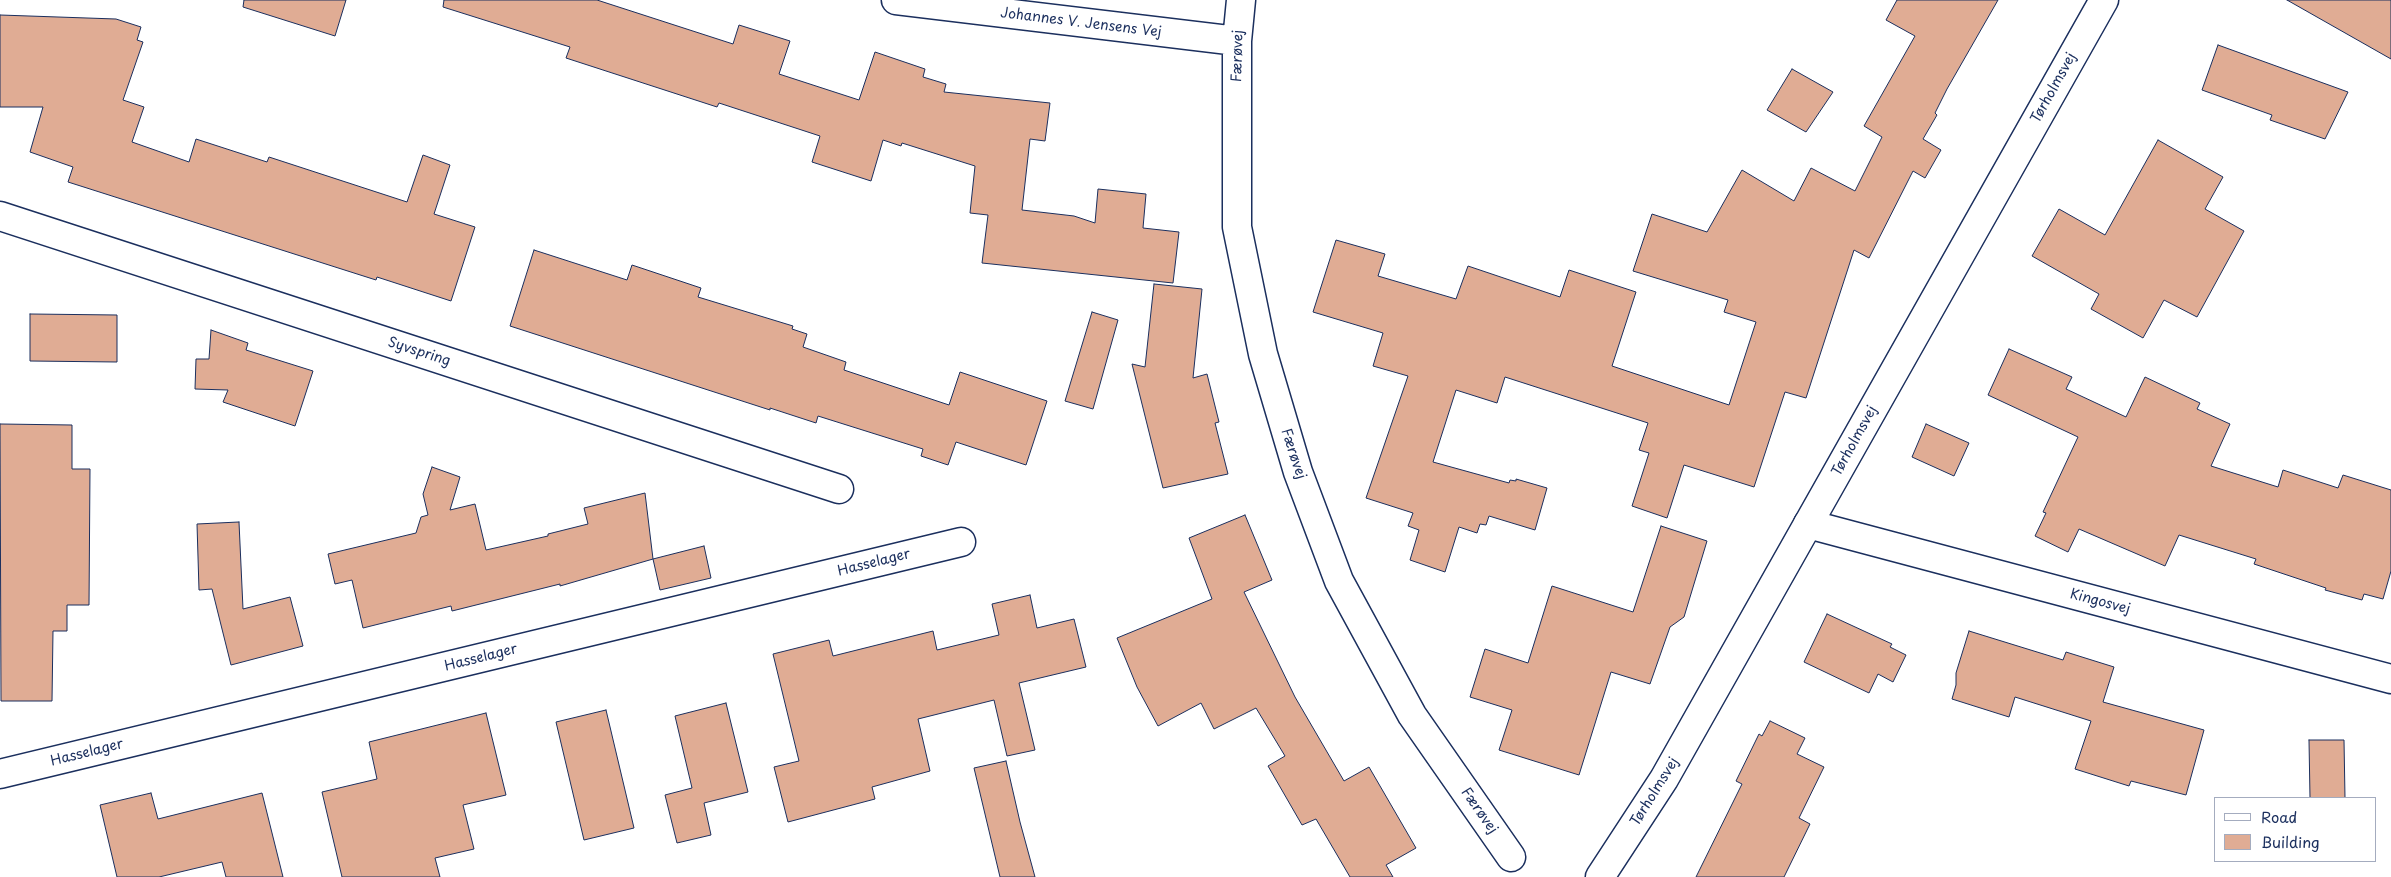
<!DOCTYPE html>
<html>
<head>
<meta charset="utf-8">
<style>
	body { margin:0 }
	#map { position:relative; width:2391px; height:877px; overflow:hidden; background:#fff; font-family:"Playpen Sans",sans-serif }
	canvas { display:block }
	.legend { position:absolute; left:2214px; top:797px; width:162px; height:65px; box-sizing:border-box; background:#fff; border:1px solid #a4acbf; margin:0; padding:6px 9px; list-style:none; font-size:15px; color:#1b2f5e }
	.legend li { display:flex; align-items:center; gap:10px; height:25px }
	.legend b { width:25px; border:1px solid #a4acbf }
</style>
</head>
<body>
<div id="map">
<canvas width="2391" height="877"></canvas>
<ul class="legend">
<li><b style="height:6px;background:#fff"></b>Road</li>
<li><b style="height:14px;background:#e0ac94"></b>Building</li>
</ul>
</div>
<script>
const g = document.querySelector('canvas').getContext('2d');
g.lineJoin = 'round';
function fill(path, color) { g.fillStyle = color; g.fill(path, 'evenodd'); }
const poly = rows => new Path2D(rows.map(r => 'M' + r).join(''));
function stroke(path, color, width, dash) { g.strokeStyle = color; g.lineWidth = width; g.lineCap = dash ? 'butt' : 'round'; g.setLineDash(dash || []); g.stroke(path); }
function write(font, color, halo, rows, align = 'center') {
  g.font = font + ' "Playpen Sans",sans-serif'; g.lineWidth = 4; g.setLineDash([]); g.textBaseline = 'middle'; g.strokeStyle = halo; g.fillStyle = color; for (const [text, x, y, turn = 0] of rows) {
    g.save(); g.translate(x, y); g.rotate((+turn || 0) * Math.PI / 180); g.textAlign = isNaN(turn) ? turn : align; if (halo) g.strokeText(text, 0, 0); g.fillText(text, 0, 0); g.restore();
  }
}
const building = poly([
	[244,0,346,0,335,36,243,7,244,0],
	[444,0,597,0,733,44,739,25,790,41,779,74,859,100,875,52,925,69,923,77,946,84,944,92,1050,103,1045,141,1030,139,1022,210,1074,216,1095,223,1098,189,1146,194,1143,228,1179,232,1173,283,982,263,988,215,970,213,975,166,902,143,901,146,883,140,871,181,812,162,820,136,719,103,717,107,566,58,570,47,443,7,444,0],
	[1897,0,1998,0,1947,89,1935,113,1937,115,1923,139,1941,150,1925,178,1913,171,1869,258,1854,250,1806,398,1785,392,1754,487,1684,465,1667,518,1632,506,1649,453,1639,450,1648,423,1505,377,1497,403,1456,390,1433,462,1509,483,1510,480,1516,481,1516,479,1547,488,1535,530,1489,516,1486,525,1480,524,1477,533,1459,527,1445,572,1410,560,1419,530,1408,526,1413,513,1366,498,1408,376,1373,366,1383,333,1313,312,1336,240,1385,254,1378,276,1456,299,1468,266,1560,297,1569,270,1636,292,1612,366,1729,405,1756,322,1724,312,1728,300,1633,271,1652,214,1707,232,1742,170,1794,201,1811,168,1855,191,1882,137,1864,126,1915,36,1886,20,1897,0],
	[2287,0,2391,0,2391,59,2287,0],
	[0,15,116,19,141,27,137,40,143,42,123,100,144,107,132,142,189,162,196,139,267,162,269,157,407,202,423,155,450,165,434,214,475,227,451,301,377,277,376,280,68,182,73,167,30,152,43,107,0,107,0,15],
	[2218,45,2348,92,2325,139,2270,120,2272,115,2202,90,2218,45],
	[1792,69,1833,92,1806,132,1767,110,1792,69],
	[2158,140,2223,177,2205,209,2244,231,2197,317,2164,300,2143,338,2091,309,2099,294,2032,256,2059,209,2105,235,2158,140],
	[534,250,627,280,632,265,701,288,698,297,793,326,792,329,807,334,803,347,846,362,844,370,949,405,960,372,1047,401,1026,465,956,442,948,465,921,456,923,449,818,416,816,423,770,408,770,410,510,326,534,250],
	[1154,284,1202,289,1193,378,1207,374,1219,422,1215,423,1228,474,1163,488,1132,364,1145,367,1154,284],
	[1092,312,1118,320,1093,409,1065,401,1092,312],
	[30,314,117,315,117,362,30,361,30,314],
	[211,330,248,343,246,350,313,371,295,426,223,402,228,390,195,389,196,359,209,359,211,330],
	[2009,349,2072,377,2066,389,2126,417,2145,377,2200,403,2197,409,2230,424,2211,466,2278,487,2283,470,2338,488,2343,475,2391,490,2391,571,2383,599,2364,594,2362,600,2325,590,2326,588,2254,564,2256,559,2179,535,2165,566,2079,529,2068,552,2035,536,2046,513,2043,512,2078,437,1988,395,2009,349],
	[0,424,72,425,72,469,90,469,89,605,67,605,67,631,53,631,52,701,1,701,0,424],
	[1926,424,1969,443,1954,476,1912,457,1926,424],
	[432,467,460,477,450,510,475,504,486,550,548,536,548,534,588,524,584,508,645,493,653,559,560,586,560,584,452,611,451,606,363,628,352,580,335,584,328,554,416,533,421,517,428,515,423,494,432,467],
	[1245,515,1272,580,1244,592,1295,697,1344,781,1369,767,1416,848,1386,865,1393,877,1350,877,1316,819,1302,825,1268,766,1285,756,1256,708,1214,729,1201,703,1158,726,1137,687,1117,638,1212,599,1189,538,1245,515],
	[239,522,243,609,290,597,303,646,231,665,212,589,199,590,197,524,239,522],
	[1661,526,1707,541,1684,617,1670,627,1650,684,1611,672,1579,775,1499,750,1512,710,1470,697,1485,649,1528,663,1552,586,1633,612,1661,526],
	[704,546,711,578,660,590,653,559,704,546],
	[1030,595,1037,628,1074,619,1086,667,1019,683,1035,750,1007,756,994,700,918,719,930,771,872,787,875,799,788,822,774,767,799,761,773,654,829,640,833,656,933,631,937,650,999,635,992,604,1030,595],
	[1827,614,1892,644,1890,647,1906,655,1893,682,1878,674,1869,693,1804,662,1827,614],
	[1969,631,2063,660,2066,652,2114,667,2103,702,2204,730,2186,795,2131,781,2129,786,2075,769,2091,721,2015,697,2009,717,1952,699,1956,685,1956,673,1969,631],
	[726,703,748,792,704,803,711,835,677,843,665,795,692,788,675,716,726,703],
	[606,710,634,828,584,840,556,722,606,710],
	[486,713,506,795,463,805,474,849,435,858,440,877,342,877,322,792,377,779,369,742,486,713],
	[1770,721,1805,738,1797,754,1824,767,1799,818,1810,824,1784,877,1696,877,1742,784,1736,781,1759,734,1762,736,1770,721],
	[2309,740,2344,740,2345,798,2310,798,2309,740],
	[1006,761,1020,822,1035,877,1000,877,974,768,1006,761],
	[151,793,158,819,262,793,283,877,226,877,222,862,159,877,117,877,100,805,151,793]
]);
fill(building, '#e0ac94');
stroke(building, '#1b2f5e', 1);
const minor = poly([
	[896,0,1237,41],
	[1241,0,1237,41,1237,227,1263,354,1298,472,1339,581,1412,715,1511,857],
	[0,216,839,489],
	[1808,524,2391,679],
	[0,774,961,542]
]);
const tertiary = poly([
	[1600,877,1664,779,2104,0]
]);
stroke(minor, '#1b2f5e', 31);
stroke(tertiary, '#1b2f5e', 31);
stroke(minor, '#fff', 28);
stroke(tertiary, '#fff', 28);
write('14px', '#1b2f5e', '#fff', [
	["Johannes V. Jensens Vej",1081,23,7],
	["Færøvej",1238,56,-88],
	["Tørholmsvej",2054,88,-61],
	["Syvspring",419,352,18],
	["Tørholmsvej",1855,441,-61],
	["Færøvej",1293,454,72],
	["Hasselager",874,563,-14],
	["Kingosvej",2100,602,15],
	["Hasselager",481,658,-14],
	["Hasselager",87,753,-14],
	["Tørholmsvej",1655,792,-58],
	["Færøvej",1479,811,55]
]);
</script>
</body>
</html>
